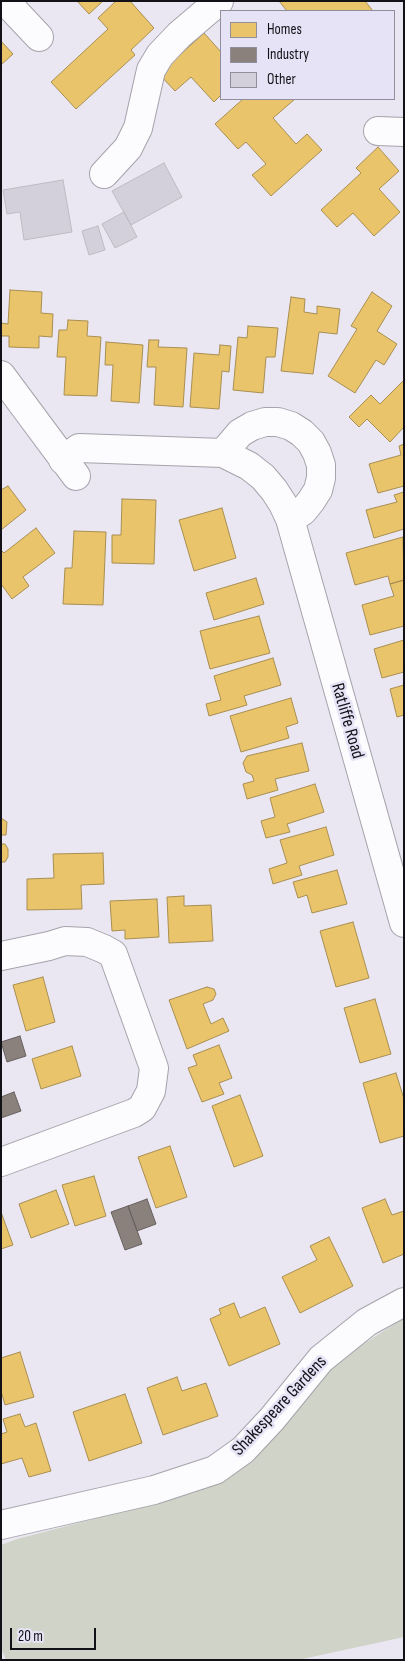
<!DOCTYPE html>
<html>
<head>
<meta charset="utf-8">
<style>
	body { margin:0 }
	#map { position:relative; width:405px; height:1661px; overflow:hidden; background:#eae7f2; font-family:"Sofia Sans Condensed",sans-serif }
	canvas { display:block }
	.frame { position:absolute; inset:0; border:2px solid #121117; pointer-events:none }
	.legend { position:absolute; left:220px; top:10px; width:175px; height:90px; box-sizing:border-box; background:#e7e3f6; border:1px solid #928f9d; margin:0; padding:6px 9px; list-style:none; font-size:15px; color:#121117 }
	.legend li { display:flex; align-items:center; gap:10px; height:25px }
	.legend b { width:25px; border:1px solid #928f9d }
	.scale { position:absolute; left:10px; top:1628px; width:86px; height:22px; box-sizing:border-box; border:2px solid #121117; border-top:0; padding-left:6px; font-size:15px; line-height:18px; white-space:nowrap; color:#121117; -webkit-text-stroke:4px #e7e3f6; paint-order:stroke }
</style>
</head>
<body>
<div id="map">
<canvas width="405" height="1661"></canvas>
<div class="frame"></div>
<ul class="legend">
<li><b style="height:14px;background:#e9c46a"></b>Homes</li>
<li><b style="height:14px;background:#8a817c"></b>Industry</li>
<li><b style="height:14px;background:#d3d0db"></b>Other</li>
</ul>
<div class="scale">20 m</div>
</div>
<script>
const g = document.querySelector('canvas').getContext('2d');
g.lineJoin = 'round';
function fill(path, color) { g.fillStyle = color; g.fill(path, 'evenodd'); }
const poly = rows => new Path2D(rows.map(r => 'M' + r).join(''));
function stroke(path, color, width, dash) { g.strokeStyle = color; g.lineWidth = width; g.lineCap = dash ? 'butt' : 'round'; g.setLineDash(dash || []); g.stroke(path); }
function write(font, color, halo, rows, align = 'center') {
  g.font = font + ' "Sofia Sans Condensed",sans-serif'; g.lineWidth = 5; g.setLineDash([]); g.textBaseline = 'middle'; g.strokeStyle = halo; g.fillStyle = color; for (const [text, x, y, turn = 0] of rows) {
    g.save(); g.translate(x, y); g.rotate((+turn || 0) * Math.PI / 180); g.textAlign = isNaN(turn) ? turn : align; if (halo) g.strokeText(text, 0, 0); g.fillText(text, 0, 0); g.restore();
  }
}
fill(poly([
	[404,1318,404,1637,298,1660,6,1660,1,1648,1,1545,17,1539,193,1493,221,1481,263,1447,340,1359]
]), '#d0d3c7');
const homes = poly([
	[77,1,103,1,89,14,77,1],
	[116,1,130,1,154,28,131,50,135,55,76,109,51,82,108,29,98,18,116,1],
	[279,1,365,1,373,11,287,11,279,1],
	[204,33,221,52,221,95,214,102,191,77,175,91,159,74,204,33],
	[1,41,13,54,1,65,1,41],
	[243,99,295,99,273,118,296,144,307,134,322,150,271,196,252,175,266,164,246,142,238,149,215,124,243,99],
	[378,147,399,171,379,189,400,212,374,236,353,213,337,227,321,210,361,173,356,168,378,147],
	[10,290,42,292,41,313,53,314,52,337,39,336,39,348,9,347,9,336,1,336,1,323,8,324,10,290],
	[372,292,392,306,377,331,397,344,384,365,376,360,355,393,328,376,357,329,351,326,372,292],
	[291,297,305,299,304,312,317,314,317,306,340,309,337,334,319,332,313,374,281,371,291,297],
	[68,320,88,321,87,336,101,337,97,396,64,395,66,357,57,357,59,330,67,330,68,320],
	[248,326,278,328,275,357,266,357,263,393,233,390,238,337,247,338,248,326],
	[149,340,159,340,158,347,187,348,183,407,154,405,156,367,147,367,149,340],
	[106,342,143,345,139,403,111,401,113,365,105,365,106,342],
	[220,345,231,346,229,372,222,371,219,409,190,407,194,353,219,355,220,345],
	[404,380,404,427,390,442,367,419,359,427,349,417,371,395,380,404,404,380],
	[404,444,404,486,378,493,369,464,401,455,399,446,404,444],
	[8,486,26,510,1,530,1,490,8,486],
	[404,492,404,529,374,538,366,510,397,502,394,495,404,492],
	[122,499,156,500,154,564,112,563,112,535,121,535,122,499],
	[222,508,236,558,194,571,179,520,222,508],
	[36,528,55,553,23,577,29,586,12,599,1,584,1,550,4,553,36,528],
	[74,531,106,532,103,605,63,604,65,568,72,568,74,531],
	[403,537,404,580,390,584,388,576,355,585,346,553,403,537],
	[256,578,264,604,214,620,206,593,256,578],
	[404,580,404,626,370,635,362,605,394,596,390,584,404,580],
	[259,616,270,653,210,669,200,631,259,616],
	[404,640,404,672,382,678,374,649,404,640],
	[273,658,281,685,244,696,247,705,209,716,206,704,221,700,214,676,273,658],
	[404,685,404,715,397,717,390,689,404,685],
	[291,698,298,723,286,727,289,738,241,752,230,716,291,698],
	[302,743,309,771,275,779,278,790,247,799,243,784,254,781,252,775,246,772,243,763,247,756,302,743],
	[315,784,324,812,287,824,290,832,266,838,261,821,275,817,270,798,315,784],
	[1,818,7,822,6,835,1,835,1,818],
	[326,827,334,855,299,866,302,875,273,884,269,869,287,863,280,840,326,827],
	[1,844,5,844,8,849,8,857,5,862,1,862,1,844],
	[103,853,104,884,81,885,82,909,27,910,27,879,54,878,53,854,103,853],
	[337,870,347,904,312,913,307,895,298,898,293,882,337,870],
	[184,896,184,906,211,905,213,941,169,943,167,897,184,896],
	[157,899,159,937,125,939,125,930,112,931,110,901,157,899],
	[353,922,369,978,336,987,320,931,353,922],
	[43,977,55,1022,26,1031,13,985,43,977],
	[207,987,214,989,216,994,213,1000,203,1004,211,1024,223,1018,229,1031,187,1049,169,1000,207,987],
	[375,999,391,1054,360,1063,344,1008,375,999],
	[219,1045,232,1078,219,1083,224,1094,202,1102,188,1068,197,1065,193,1055,219,1045],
	[72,1046,81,1076,41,1089,32,1059,72,1046],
	[396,1073,404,1099,404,1136,380,1143,363,1083,396,1073],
	[240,1095,263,1156,234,1167,212,1106,240,1095],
	[170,1146,187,1197,156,1208,138,1157,170,1146],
	[94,1176,106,1216,75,1226,62,1185,94,1176],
	[56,1190,69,1224,31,1238,19,1204,56,1190],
	[385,1199,392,1215,404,1211,404,1254,383,1263,362,1208,385,1199],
	[1,1212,13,1245,1,1249,1,1212],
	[329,1237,353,1286,300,1313,282,1277,317,1260,310,1246,329,1237],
	[234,1303,240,1318,265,1307,280,1344,229,1366,210,1319,221,1314,219,1309,234,1303],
	[20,1352,34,1397,5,1405,1,1391,1,1358,20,1352],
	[177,1377,182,1391,206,1383,218,1416,163,1435,147,1388,177,1377],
	[125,1394,142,1443,89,1461,73,1412,125,1394],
	[20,1414,25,1427,36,1423,51,1471,29,1477,22,1458,1,1464,1,1434,7,1432,3,1419,20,1414]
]);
fill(homes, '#e9c46a');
stroke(homes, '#a88e51', 1);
const industry = poly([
	[20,1036,26,1056,7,1062,1,1042,20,1036],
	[14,1092,21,1111,1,1118,1,1097,14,1092],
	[147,1199,156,1224,137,1231,128,1206,147,1199],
	[128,1206,142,1244,125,1250,111,1212,128,1206]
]);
fill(industry, '#8a817c');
stroke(industry, '#665f5e', 1);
const building = poly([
	[164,163,182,197,131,225,112,191,164,163],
	[63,180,72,232,24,240,20,212,7,214,3,190,63,180],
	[124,212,137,237,115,248,102,224,124,212],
	[98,226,105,250,89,255,82,231,98,226]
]);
fill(building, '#d3d0db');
stroke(building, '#bcbac2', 1);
const minor = poly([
	[5,1,39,37],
	[378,131,404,132],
	[104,174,128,148,138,128,151,70,160,55,179,35,219,1],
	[1,375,76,476],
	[223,453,240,433,252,426,265,422,278,422,291,426,302,433,311,442,317,453,321,465,321,478,318,490,311,501,303,511,290,519],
	[63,460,79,448,223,453,249,466,263,477,274,490,283,504,290,519,404,923],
	[1,956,49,946,65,941,87,942,104,949,113,954,154,1068,151,1091,142,1108,134,1113,1,1162],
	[1,1525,154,1490,215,1470,243,1450,272,1419,321,1359,367,1322,404,1302]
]);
stroke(minor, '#a5a3ab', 30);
stroke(minor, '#fcfbfd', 28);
write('18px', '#121117', '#e7e3f6', [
	["Ratliffe Road",347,721,74],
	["Shakespeare Gardens",280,1406,-47]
]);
</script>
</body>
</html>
